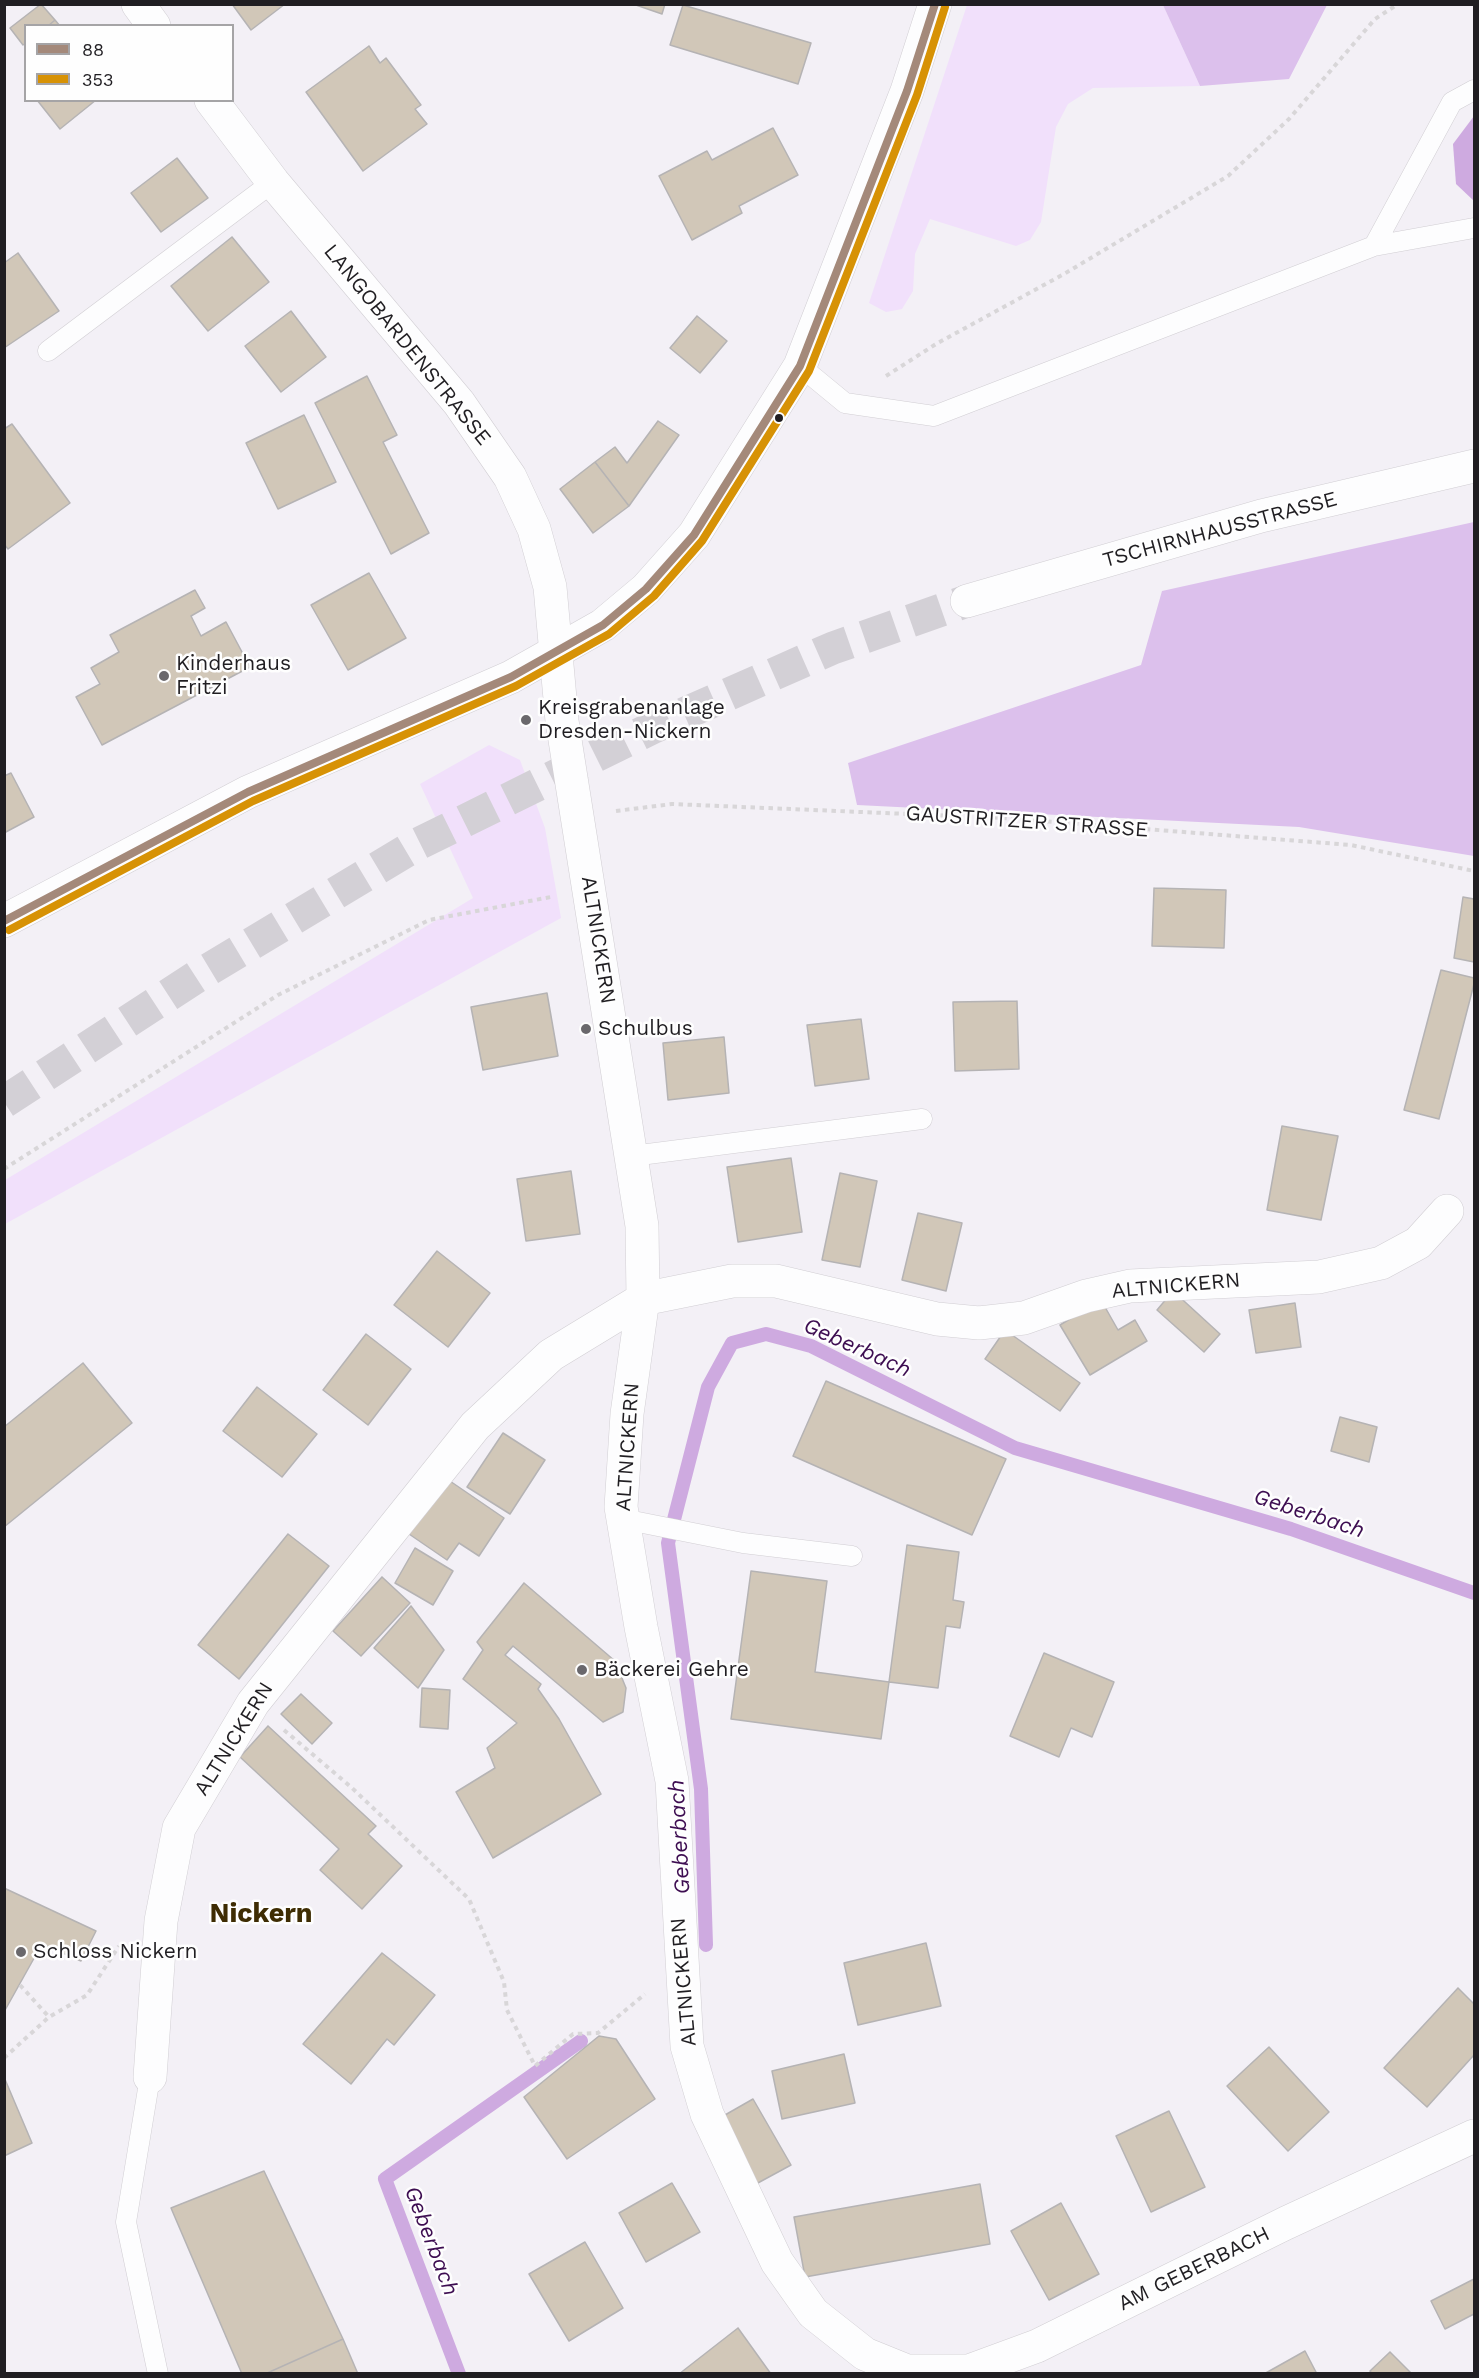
<!DOCTYPE html>
<html>
<head>
<meta charset="utf-8">
<style>
	body { margin:0 }
	#map { position:relative; width:1479px; height:2378px; overflow:hidden; background:#f3f0f6; font-family:"Work Sans",sans-serif }
	canvas { display:block }
	.frame { position:absolute; inset:0; border:6px solid #201e22; pointer-events:none }
	.legend { position:absolute; left:24px; top:24px; width:210px; height:78px; box-sizing:border-box; background:#fefefe; border:2px solid #a5a4a6; margin:0; padding:8px 10px; list-style:none; font-size:18px; color:#201e22 }
	.legend li { display:flex; align-items:center; gap:12px; height:30px }
	.legend b { width:30px; border:2px solid #a5a4a6 }
</style>
</head>
<body>
<div id="map">
<canvas width="1479" height="2378"></canvas>
<div class="frame"></div>
<ul class="legend">
<li><b style="height:8px;background:#a4897a"></b>88</li>
<li><b style="height:8px;background:#d79205"></b>353</li>
</ul>
</div>
<script>
const g = document.querySelector('canvas').getContext('2d');
g.lineJoin = 'round';
function fill(path, color) { g.fillStyle = color; g.fill(path, 'evenodd'); }
const poly = rows => new Path2D(rows.map(r => 'M' + r).join(''));
function stroke(path, color, width, dash) { g.strokeStyle = color; g.lineWidth = width; g.lineCap = dash ? 'butt' : 'round'; g.setLineDash(dash || []); g.stroke(path); }
function write(font, color, halo, rows, align = 'center') {
  g.font = font + ' "Work Sans",sans-serif'; g.lineWidth = 5; g.setLineDash([]); g.textBaseline = 'middle'; g.strokeStyle = halo; g.fillStyle = color; for (const [text, x, y, turn = 0] of rows) {
    g.save(); g.translate(x, y); g.rotate((+turn || 0) * Math.PI / 180); g.textAlign = isNaN(turn) ? turn : align; if (halo) g.strokeText(text, 0, 0); g.fillText(text, 0, 0); g.restore();
  }
}
fill(poly([
	[967,5,1163,5,1200,86,1093,88,1068,104,1056,127,1041,222,1030,240,1016,246,930,219,915,254,913,291,902,309,886,312,869,303],
	[489,745,520,760,545,828,561,918,5,1224,5,1180,473,898,420,784]
]), '#f1e0fb');
fill(poly([
	[1163,5,1327,5,1289,79,1200,86],
	[1474,522,1474,856,1299,827,857,805,848,763,1141,665,1162,591]
]), '#dcc0ec');
fill(poly([
	[1474,116,1474,201,1456,184,1453,144]
]), '#ceaae0');
stroke(poly([
	[706,1945,701,1789,668,1543,708,1387,732,1343,766,1334,811,1346,1015,1448,1291,1529,1474,1593],
	[459,2374,385,2179,581,2041]
]), '#ceaae0', 14);
const building = poly([
	[41,4,55,20,48,26,26,26,26,43,23,45,10,28,41,4],
	[232,4,285,4,251,30,232,4],
	[633,4,665,4,662,14,633,4],
	[683,5,811,43,798,84,670,45,683,5],
	[55,20,60,26,48,26,55,20],
	[369,46,380,63,386,58,421,105,415,109,427,124,363,171,306,92,369,46],
	[37,100,96,100,60,129,37,100],
	[773,128,798,175,739,206,742,213,692,240,659,176,707,151,712,160,773,128],
	[177,158,208,198,161,232,131,193,177,158],
	[232,237,269,282,208,331,171,286,232,237],
	[18,253,59,311,4,348,4,263,18,253],
	[291,311,326,357,281,392,245,346,291,311],
	[697,316,727,341,700,373,670,348,697,316],
	[367,376,397,435,383,442,429,533,391,554,315,403,367,376],
	[304,415,336,482,278,509,246,443,304,415],
	[658,421,679,435,629,506,595,462,615,447,627,463,658,421],
	[12,424,70,503,8,549,4,544,4,429,12,424],
	[595,462,629,506,593,533,560,489,595,462],
	[369,573,406,638,348,670,311,605,369,573],
	[195,590,205,608,191,616,201,636,226,622,250,667,102,745,76,697,100,684,91,668,119,652,110,635,195,590],
	[11,773,34,817,4,833,4,776,11,773],
	[1154,888,1226,890,1224,948,1152,946,1154,888],
	[1463,897,1474,899,1474,962,1454,958,1463,897],
	[1441,970,1474,978,1474,984,1439,1119,1404,1110,1441,970],
	[547,993,558,1056,483,1070,471,1007,547,993],
	[1017,1001,1019,1069,955,1071,953,1002,1017,1001],
	[861,1019,869,1079,815,1086,807,1025,861,1019],
	[724,1037,729,1093,668,1100,663,1043,724,1037],
	[1282,1126,1338,1136,1321,1220,1267,1210,1282,1126],
	[791,1158,802,1232,738,1242,727,1167,791,1158],
	[571,1171,580,1234,526,1241,517,1179,571,1171],
	[840,1173,877,1181,860,1267,822,1260,840,1173],
	[918,1213,962,1223,946,1291,902,1280,918,1213],
	[437,1251,490,1293,448,1347,394,1305,437,1251],
	[1173,1291,1220,1334,1204,1352,1157,1310,1173,1291],
	[1101,1300,1118,1330,1135,1320,1147,1341,1090,1375,1060,1325,1101,1300],
	[1295,1303,1301,1347,1256,1353,1249,1310,1295,1303],
	[1005,1330,1080,1383,1060,1411,985,1359,1005,1330],
	[366,1334,411,1369,368,1425,323,1390,366,1334],
	[83,1363,132,1423,4,1527,4,1427,83,1363],
	[826,1381,1006,1459,972,1535,793,1456,826,1381],
	[257,1387,317,1434,282,1477,223,1431,257,1387],
	[1340,1417,1377,1427,1369,1462,1331,1451,1340,1417],
	[503,1433,545,1460,510,1514,467,1487,503,1433],
	[447,1479,504,1518,479,1556,459,1543,447,1560,409,1534,447,1479],
	[288,1534,329,1566,239,1679,198,1645,288,1534],
	[907,1545,959,1552,953,1600,964,1602,960,1628,946,1626,938,1688,889,1682,907,1545],
	[415,1548,453,1571,433,1605,395,1583,415,1548],
	[751,1571,827,1581,815,1672,889,1682,881,1739,731,1719,751,1571],
	[382,1577,410,1603,361,1656,333,1631,382,1577],
	[524,1583,615,1661,626,1688,623,1712,603,1722,513,1646,505,1655,541,1684,538,1689,559,1719,601,1794,493,1858,456,1792,495,1768,487,1748,517,1723,463,1679,483,1650,477,1642,524,1583],
	[411,1606,444,1650,418,1688,374,1648,411,1606],
	[1044,1653,1114,1682,1092,1737,1071,1728,1059,1757,1010,1736,1044,1653],
	[422,1688,450,1690,448,1729,420,1727,422,1688],
	[301,1694,332,1723,312,1744,281,1714,301,1694],
	[268,1726,376,1826,368,1834,402,1866,362,1909,320,1870,339,1849,240,1757,268,1726],
	[4,1888,96,1931,81,1961,42,1944,4,2012,4,1888],
	[926,1943,941,2006,858,2025,844,1963,926,1943],
	[382,1953,435,1995,394,2045,387,2039,351,2084,303,2044,382,1953],
	[1458,1988,1474,2004,1474,2055,1427,2107,1384,2068,1458,1988],
	[599,2036,616,2039,655,2099,567,2159,524,2097,599,2036],
	[1269,2047,1329,2112,1288,2151,1227,2086,1269,2047],
	[844,2054,855,2103,782,2119,772,2071,844,2054],
	[4,2077,32,2143,4,2156,4,2077],
	[753,2099,791,2165,756,2184,718,2119,753,2099],
	[1169,2111,1205,2187,1151,2212,1116,2136,1169,2111],
	[264,2171,343,2339,265,2374,242,2374,171,2208,264,2171],
	[672,2183,700,2232,646,2262,619,2213,672,2183],
	[980,2184,990,2244,805,2277,794,2217,980,2184],
	[1061,2203,1099,2274,1049,2300,1011,2231,1061,2203],
	[585,2242,623,2308,569,2341,529,2274,585,2242],
	[1474,2279,1474,2314,1445,2329,1431,2301,1474,2279],
	[738,2328,771,2374,679,2374,738,2328],
	[343,2339,358,2374,265,2374,343,2339],
	[1305,2351,1317,2374,1264,2374,1305,2351],
	[1390,2352,1412,2374,1372,2374,1370,2371,1390,2352]
]);
fill(building, '#d1c7b8');
stroke(building, '#b5b3b4', 1.5);
stroke(poly([
	[4,1102,196,977,416,845,652,728,833,648,967,601]
]), '#d3d0d6', 33, [33, 16]);
const lane = poly([
	[1374,246,1452,102,1474,90],
	[48,351,273,182],
	[800,366,845,403,934,416,1374,246,1474,228],
	[632,1156,922,1119],
	[623,1519,743,1543,852,1556],
	[150,2077,126,2222,158,2374]
]);
const street = poly([
	[138,4,154,26],
	[211,100,273,182,459,403,510,477,534,529,550,587,562,721,642,1226,643,1299,627,1414,621,1507,641,1627,672,1781,687,2046,707,2114,777,2262,813,2313,865,2354,907,2371,969,2371,1037,2346,1286,2223,1474,2136],
	[150,2077,161,1921,179,1828,253,1703,475,1426,551,1355,643,1299,732,1281,776,1281,937,1319,979,1323,1024,1318,1086,1296,1130,1286,1319,1277,1381,1263,1418,1243,1447,1211]
]);
const secondary = poly([
	[967,601,1261,516,1474,466],
	[4,921,248,792,511,677,603,625,646,589,694,535,800,366,907,91,935,4]
]);
stroke(lane, '#d1ced3', 21);
stroke(street, '#d1ced3', 34);
stroke(secondary, '#d1ced3', 34);
stroke(poly([
	[886,376,936,344,1064,274,1228,176,1289,119,1375,19,1398,4],
	[616,811,672,804,1003,818,1351,845,1474,871],
	[4,1169,278,995,429,920,551,897],
	[284,1730,351,1787,469,1899,504,1982,507,2010,535,2066,573,2034,598,2033,645,1994],
	[20,1985,49,2017],
	[4,2058,49,2017,87,1995,119,1946]
]), '#d8d6d8', 4, [4.5, 4.5]);
stroke(lane, '#fdfdfe', 20);
stroke(street, '#fdfdfe', 33);
stroke(secondary, '#fdfdfe', 33);
stroke(poly([
	[4,921,248,792,511,677,603,625,646,589,694,535,800,366,907,91,935,4]
]), '#a4897a', 8);
stroke(poly([
	[9,930,253,801,516,686,609,634,654,596,702,541,809,371,917,95,945,7]
]), '#d79205', 8);
for (const [x, y, r, color] of [
	[779,418,5,"#201e22"],
	[164,676,6,"#6a686c"],
	[526,720,6,"#6a686c"],
	[586,1029,6,"#6a686c"],
	[582,1670,6,"#6a686c"],
	[21,1952,6,"#6a686c"]
]) { const dot = new Path2D(); dot.arc(x, y, r, 0, 2 * Math.PI); g.fillStyle = color; g.fill(dot); stroke(dot, '#fefefe', 2); }
write('21px', '#201e22', '#fefefe', [
	["LANGOBARDENSTRASSE",407,345,51],
	["TSCHIRNHAUSSTRASSE",1220,530,-15],
	["GAUSTRITZER STRASSE",1027,822,4],
	["ALTNICKERN",598,940,81],
	["ALTNICKERN",1176,1286,-5],
	["ALTNICKERN",628,1447,-86],
	["ALTNICKERN",234,1739,-58],
	["ALTNICKERN",684,1982,-95],
	["AM GEBERBACH",1194,2269,-26]
]);
write('21px', '#201e22', '#fefefe', [
	["Kinderhaus",176,664],
	["Fritzi",176,688],
	["Kreisgrabenanlage",538,708],
	["Dresden-Nickern",538,732],
	["Schulbus",598,1029],
	["Bäckerei Gehre",594,1670],
	["Schloss Nickern",33,1952]
], 'left');
write('italic 22px', '#3d0d51', '#fefefe', [
	["Geberbach",857,1348,24],
	["Geberbach",1309,1514,18],
	["Geberbach",680,1837,-93],
	["Geberbach",431,2241,69]
]);
write('bold 27px', '#3e2c03', '#fefefe', [
	["Nickern",261,1914]
]);
</script>
</body>
</html>
